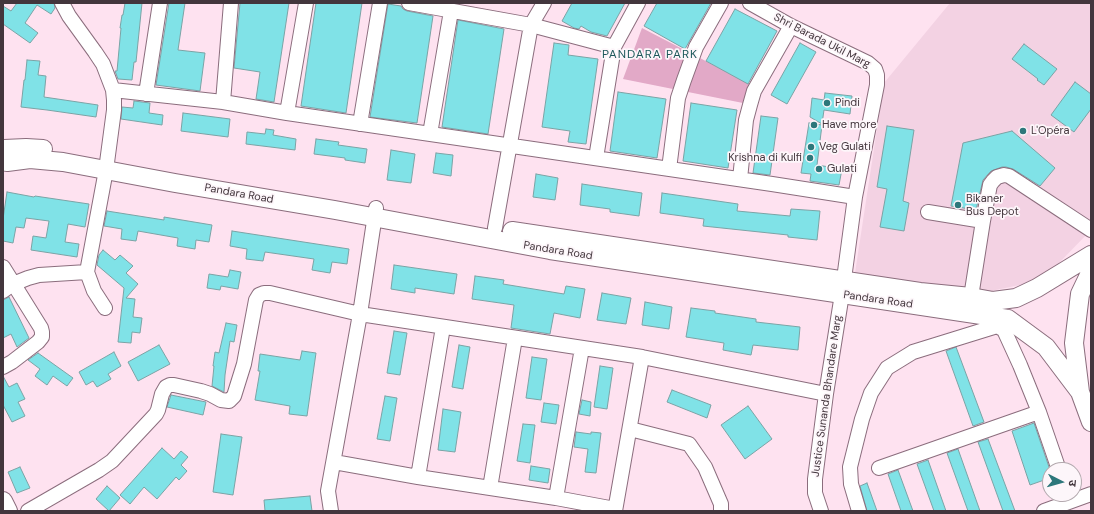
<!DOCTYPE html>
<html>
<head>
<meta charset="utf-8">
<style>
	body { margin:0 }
	#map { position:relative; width:1094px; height:514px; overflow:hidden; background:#fee2f0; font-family:"DM Sans","Noto Sans Devanagari",sans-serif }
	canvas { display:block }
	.frame { position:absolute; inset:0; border:4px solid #43363d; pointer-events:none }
	.north { position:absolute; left:1042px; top:462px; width:40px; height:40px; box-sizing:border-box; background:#fdf6fa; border:1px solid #b3a9ae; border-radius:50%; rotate:96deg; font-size:11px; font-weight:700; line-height:16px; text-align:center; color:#43363d }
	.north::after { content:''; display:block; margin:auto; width:14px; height:18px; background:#2d777b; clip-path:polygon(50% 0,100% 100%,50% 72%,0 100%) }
</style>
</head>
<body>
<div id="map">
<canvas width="1094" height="514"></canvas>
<div class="frame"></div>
<div class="north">उ</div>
</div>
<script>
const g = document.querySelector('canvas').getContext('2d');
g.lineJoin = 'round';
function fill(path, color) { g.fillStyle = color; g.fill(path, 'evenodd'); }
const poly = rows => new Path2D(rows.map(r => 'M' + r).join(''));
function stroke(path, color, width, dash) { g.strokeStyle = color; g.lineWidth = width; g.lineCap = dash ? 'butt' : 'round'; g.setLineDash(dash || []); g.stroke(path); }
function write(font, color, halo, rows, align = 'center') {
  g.font = font + ' "DM Sans",sans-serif'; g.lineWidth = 3.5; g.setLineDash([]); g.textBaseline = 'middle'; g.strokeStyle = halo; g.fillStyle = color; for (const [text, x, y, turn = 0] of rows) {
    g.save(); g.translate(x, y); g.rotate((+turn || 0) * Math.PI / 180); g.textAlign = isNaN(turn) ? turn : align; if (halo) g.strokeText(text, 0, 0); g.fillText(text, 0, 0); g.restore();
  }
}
fill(poly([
	[950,3,1091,3,1091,230,1057,265,1029,283,991,291,959,290,855,273,884,83]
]), '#f3d2e3');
fill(poly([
	[642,28,750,84,743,103,623,79]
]), '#e2a9c7');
const building = poly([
	[17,3,54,3,55,8,51,14,37,5,25,23,38,33,30,43,3,24,3,6,11,11,17,3],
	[125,3,142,3,136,62,134,62,132,80,118,79,115,71,117,71,121,28,120,28,122,15,123,15,125,3],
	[169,3,185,3,178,50,205,53,200,91,156,85,169,3],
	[240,3,289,3,274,102,256,99,260,72,234,68,240,3],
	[316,3,362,3,346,113,301,106,316,3],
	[572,3,625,3,607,36,591,32,581,26,579,29,574,28,562,21,572,3],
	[657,3,711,3,685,49,644,26,657,3],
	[388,4,401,6,403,9,407,11,433,16,417,123,370,117,388,4],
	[735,9,777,31,748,84,706,61,735,9],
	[458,20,504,29,488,134,442,127,458,20],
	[554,43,569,45,568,55,598,59,586,144,568,142,570,131,542,127,554,43],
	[800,43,816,52,787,104,771,95,800,43],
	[1024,44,1057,69,1044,85,1037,80,1038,79,1012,59,1024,44],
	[27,60,40,61,38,75,46,76,44,97,98,105,96,117,47,110,21,107,24,80,25,80,27,60],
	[1075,82,1091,94,1091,109,1074,132,1051,115,1075,82],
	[618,92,666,99,657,158,610,151,618,92],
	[825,93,852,96,850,114,824,110,822,124,810,117,812,98,824,100,825,93],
	[134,101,150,103,149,113,163,115,162,125,121,119,122,107,133,108,134,101],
	[691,103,737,110,728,168,683,161,691,103],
	[183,113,230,119,228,137,181,131,183,113],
	[761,116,778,118,770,175,753,173,761,116],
	[809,123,822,125,817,165,842,169,839,185,810,181,811,174,801,173,809,123],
	[887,126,914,130,903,201,909,203,904,231,880,227,887,189,877,187,887,126],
	[266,129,274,130,273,135,296,139,295,150,246,144,247,132,265,134,266,129],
	[1012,131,1055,168,1040,186,1013,169,1006,167,1002,167,991,171,983,180,976,210,951,206,963,143,1012,131],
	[316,139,339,142,338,145,367,149,365,163,345,160,345,158,314,154,316,139],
	[391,150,415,154,411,183,387,180,391,150],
	[436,153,453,155,451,176,433,173,436,153],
	[536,174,558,178,555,200,533,197,536,174],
	[582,184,642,193,639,216,610,212,610,209,580,205,582,184],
	[7,192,34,197,35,196,89,204,85,227,68,224,65,242,79,244,77,257,31,250,33,236,46,238,49,221,26,218,24,228,16,227,13,243,3,241,3,219,7,192],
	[662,193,738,204,737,211,790,216,791,209,820,211,817,240,788,237,788,235,703,226,704,219,660,213,662,193],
	[107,211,164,220,164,217,212,225,209,242,196,240,195,249,177,246,178,238,138,231,136,241,121,239,122,229,104,226,107,211],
	[232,231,349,249,347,264,332,262,330,273,312,270,314,259,265,252,263,261,246,259,247,249,230,246,232,231],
	[103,250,115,260,120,255,133,266,126,273,138,284,126,298,135,299,133,317,142,318,140,333,132,332,131,343,118,342,124,288,97,265,99,255,103,250],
	[394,265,457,274,454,294,415,288,415,293,391,289,394,265],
	[230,270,241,272,238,289,221,286,220,290,207,288,209,274,228,277,230,270],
	[475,276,504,280,503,284,564,294,566,286,585,289,580,318,554,313,550,334,511,328,514,305,472,299,475,276],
	[602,293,631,298,626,324,597,320,602,293],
	[9,297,29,338,17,347,11,334,3,338,3,300,9,297],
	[645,302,672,307,669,329,642,325,645,302],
	[691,308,715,311,715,313,756,319,756,322,800,327,798,350,753,345,751,355,723,350,724,343,686,337,691,308],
	[226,323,237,325,234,342,230,341,225,375,224,392,212,386,214,366,213,366,215,352,219,353,226,323],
	[394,331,407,333,400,375,387,373,394,331],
	[159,345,170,364,138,381,128,362,159,345],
	[459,345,470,347,463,389,452,387,459,345],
	[956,347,984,422,973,426,946,351,956,347],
	[302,351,316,353,307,416,289,414,290,406,255,400,260,371,258,371,260,354,300,360,302,351],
	[114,352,121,366,108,374,111,379,97,387,93,381,86,385,79,372,114,352],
	[38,353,73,378,67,386,53,376,47,385,35,376,40,369,28,360,38,353],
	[532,357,547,359,541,400,526,398,532,357],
	[600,366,613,368,607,409,594,407,600,366],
	[3,376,9,387,17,383,25,399,18,402,25,416,12,422,3,405,3,376],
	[672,390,711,405,707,418,667,402,672,390],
	[171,395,206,402,203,415,167,407,171,395],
	[385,396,397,398,390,441,377,439,385,396],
	[582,400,591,402,590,416,579,414,582,400],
	[544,403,559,405,556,424,541,422,544,403],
	[748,406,772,439,745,459,721,425,748,406],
	[443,409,461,412,455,452,438,450,443,409],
	[1034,423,1050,470,1050,478,1030,485,1012,431,1034,423],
	[523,424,535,425,530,463,517,461,523,424],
	[576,432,591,434,591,432,601,433,596,473,585,472,588,449,574,447,576,432],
	[221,434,242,437,233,495,213,492,221,434],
	[988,439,1015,511,1003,511,978,442,988,439],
	[162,448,174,459,181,451,188,457,181,465,187,471,179,480,176,477,157,499,144,487,130,504,120,495,162,448],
	[958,449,980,511,968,511,947,453,958,449],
	[928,460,946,511,934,511,917,464,928,460],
	[531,466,550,469,548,483,529,480,531,466],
	[20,467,30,488,17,493,8,472,20,467],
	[898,470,913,511,901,511,888,474,898,470],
	[867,483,877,511,867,511,860,486,867,483],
	[107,486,120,498,109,511,96,499,107,486],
	[310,496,312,511,265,511,264,500,310,496]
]);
fill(building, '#80e2e7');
stroke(building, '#7ba3a5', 1);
const minor = poly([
	[62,3,69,16,95,52,103,64,113,90],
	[409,3,531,25,614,47],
	[750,3,791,26,868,63,875,69,877,75,877,85,855,197,842,294,826,394,815,479,815,493,821,511],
	[146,94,160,3],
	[223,102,231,3],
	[287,113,306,3],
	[360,124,380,3],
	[430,134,451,11],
	[596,158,614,47,638,3],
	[669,169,678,98,684,80,696,47,721,3],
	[740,179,746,120,750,105,754,91,791,26],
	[928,212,983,221],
	[495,228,531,25,544,3],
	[3,267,41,328,42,332,42,337,38,342,12,362,3,367],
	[3,291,13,284,28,278,39,275,87,272],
	[971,297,983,221,990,185,993,181,997,177,1004,175,1009,176,1091,230],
	[105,308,94,291,87,272,106,170,114,110,114,100,113,90,223,102,287,113,772,184,855,197],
	[630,429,689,444,705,467,721,504,721,511],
	[334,462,418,477,556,498,615,509],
	[879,468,1039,412],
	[418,477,443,327],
	[490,488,515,338],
	[556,498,582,348],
	[28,511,99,470,112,461,156,414,158,410,162,394,166,387,170,385,174,385,201,391,210,394,221,400,229,401,234,396,244,364,256,300,259,295,264,293,270,293,360,314,642,357,826,394],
	[331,511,328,491,360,314,376,208],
	[615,511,642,357],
	[859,511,851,484,850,467,862,419,871,393,887,368,913,352,997,326,1004,330,1020,365,1039,412,1059,470],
	[1044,511,1091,494]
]);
const major = poly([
	[4,149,26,148,43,149],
	[7,162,30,159,63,162,175,183,335,210,550,250,1008,319,1046,347,1080,392],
	[512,231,920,292,971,297,993,301,1016,298,1037,288,1091,255],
	[1091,271,1080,294,1074,343,1080,392,1091,422],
	[3,501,8,511]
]);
stroke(minor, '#8b6d7d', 16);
stroke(major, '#8b6d7d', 20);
stroke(minor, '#fff', 14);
stroke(major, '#fff', 18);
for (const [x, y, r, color] of [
	[827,103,4,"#2d777b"],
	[814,125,4,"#2d777b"],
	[1023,131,4,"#2d777b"],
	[811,147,4,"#2d777b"],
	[810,158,4,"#2d777b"],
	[819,169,4,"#2d777b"],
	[958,205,4,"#2d777b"]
]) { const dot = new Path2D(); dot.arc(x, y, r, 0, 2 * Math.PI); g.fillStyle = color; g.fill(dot); stroke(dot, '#fdf6fa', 1.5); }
write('11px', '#43363d', '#fdf6fa', [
	["Shri Barada Ukil Marg",822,41,27],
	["Pandara Road",239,194,10],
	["Pandara Road",558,251,9],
	["Pandara Road",878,300,8],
	["Justice Sunanda Bhandare Marg",827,396,-82]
]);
write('11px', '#43363d', '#fdf6fa', [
	["Pindi",835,103],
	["Have more",822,125],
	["L'Opéra",1031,131],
	["Veg Gulati",819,147],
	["Krishna di Kulfi",802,158,"right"],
	["Gulati",827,169],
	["Bikaner",966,199],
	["Bus Depot",966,212]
], 'left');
g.letterSpacing = '1px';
write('12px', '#1d585b', '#fdf6fa', [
	["PANDARA PARK",650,55]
]);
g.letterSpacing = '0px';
</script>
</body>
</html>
